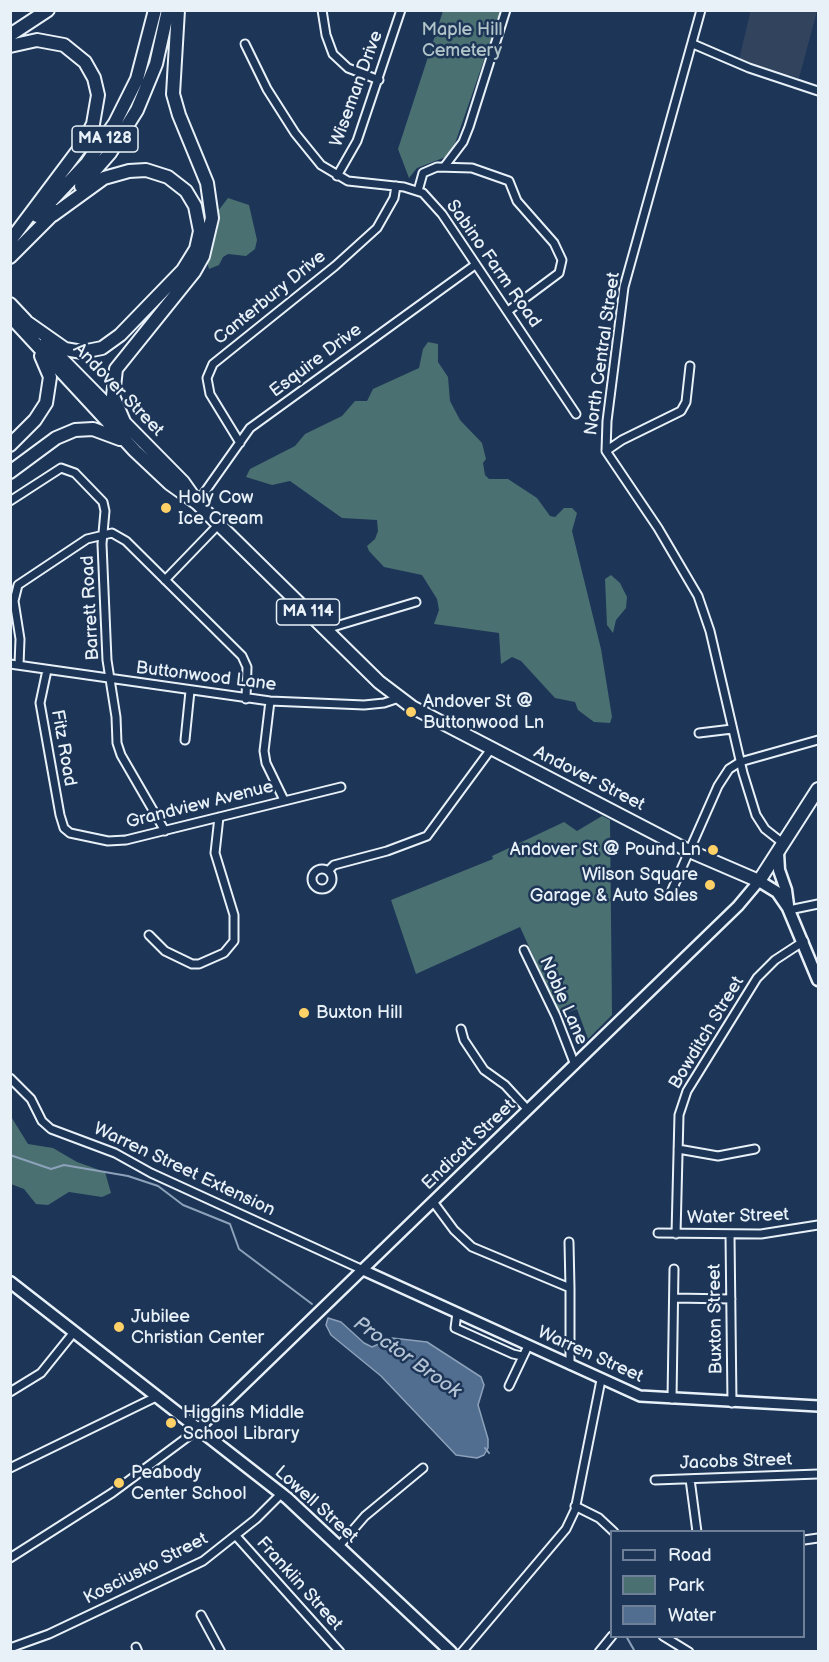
<!DOCTYPE html>
<html>
<head>
<meta charset="utf-8">
<style>
	body { margin:0 }
	#map { position:relative; width:829px; height:1662px; overflow:hidden; background:#1d3557; font-family:"Balsamiq Sans",sans-serif }
	canvas { display:block }
	.frame { position:absolute; inset:0; border:12px solid #e8f1f8; pointer-events:none }
	.legend { position:absolute; left:610px; top:1530px; width:195px; height:108px; box-sizing:border-box; background:#1d3557; border:2px solid #6e8097; margin:0; padding:8px 10px; list-style:none; font-size:18px; color:#e8f1f8 }
	.legend li { display:flex; align-items:center; gap:12px; height:30px }
	.legend b { width:30px; border:2px solid #6e8097 }
</style>
</head>
<body>
<div id="map">
<canvas width="829" height="1662"></canvas>
<div class="frame"></div>
<ul class="legend">
<li><b style="height:8px;background:#1d3557"></b>Road</li>
<li><b style="height:16px;background:#4b7072"></b>Park</li>
<li><b style="height:16px;background:#516d90"></b>Water</li>
</ul>
</div>
<script>
const g = document.querySelector('canvas').getContext('2d');
g.lineJoin = 'round';
function fill(path, color) { g.fillStyle = color; g.fill(path, 'evenodd'); }
const poly = rows => new Path2D(rows.map(r => 'M' + r).join(''));
function stroke(path, color, width, dash) { g.strokeStyle = color; g.lineWidth = width; g.lineCap = dash ? 'butt' : 'round'; g.setLineDash(dash || []); g.stroke(path); }
function write(font, color, halo, rows, align = 'center') {
  g.font = font + ' "Balsamiq Sans",sans-serif'; g.lineWidth = 5; g.setLineDash([]); g.textBaseline = 'middle'; g.strokeStyle = halo; g.fillStyle = color; for (const [text, x, y, turn = 0] of rows) {
    g.save(); g.translate(x, y); g.rotate((+turn || 0) * Math.PI / 180); g.textAlign = isNaN(turn) ? turn : align; if (halo) g.strokeText(text, 0, 0); g.fillText(text, 0, 0); g.restore();
  }
}
fill(poly([
	[747,11,817,11,799,78,739,60,750,13]
]), '#32435e');
fill(poly([
	[443,11,501,11,451,155,417,168,409,178,398,149],
	[228,198,249,205,257,240,255,249,246,256,228,254,223,257,219,265,209,269,207,262,218,211],
	[428,342,438,344,438,362,448,377,450,401,460,420,482,443,486,459,483,463,485,475,489,479,508,479,537,498,550,516,555,517,564,508,572,508,577,513,572,531,601,649,612,717,610,723,594,722,578,710,575,702,555,698,521,661,512,657,501,664,499,633,434,624,439,610,437,599,422,575,384,567,369,551,367,546,375,539,378,531,377,520,342,518,290,481,272,485,246,477,250,469,295,446,305,434,342,416,355,401,367,401,373,389,419,368,423,349],
	[611,575,620,583,627,597,626,608,616,620,613,633,607,625,605,579],
	[602,816,610,820,612,1015,588,1039,577,1009,560,1015,520,927,416,974,391,900,493,859,492,856,564,822,577,831],
	[10,1115,28,1144,53,1148,77,1162,105,1172,111,1193,102,1197,69,1192,48,1205,36,1204,24,1189,11,1184]
]), '#4b7072');
const water = poly([
	[328,1318,341,1322,364,1343,372,1347,392,1338,427,1342,481,1377,484,1385,478,1405,488,1439,488,1448,484,1455,477,1458,456,1455,381,1376,331,1335,326,1325,328,1318]
]);
fill(water, '#516d90');
stroke(water, '#8da2ba', 1.5);
stroke(poly([
	[10,1155,51,1169,64,1165,128,1176,158,1186,183,1205,230,1224,239,1249,312,1304],
	[485,1448,489,1453],
	[626,1636,634,1650]
]), '#8da2ba', 2);
const street = poly([
	[322,10,326,35,333,54,348,68,379,80],
	[701,10,624,287,607,421,606,451,658,528,698,596,710,631,743,773,756,815,765,829,784,844],
	[245,44,267,89,295,133,321,165,348,181,404,187,423,193,442,214,576,414],
	[693,44,749,68,818,91],
	[444,167,463,142,469,127,506,10],
	[337,176,357,141,401,10],
	[418,191,423,173,437,167,472,168,509,181,517,201,554,243,562,260,559,273,508,311],
	[240,443,210,394,207,378,213,364,335,266,377,228,394,198,396,186],
	[606,451,622,440,681,411,686,402,690,366],
	[10,501,61,468,75,473,103,502,105,511,102,544,107,660,116,717,117,743,121,755,165,831],
	[197,503,250,428,475,265],
	[165,580,219,524],
	[326,629,416,602],
	[10,664,270,701,364,705,384,703,399,698],
	[19,665,20,639,14,601,18,585,87,539,112,533,126,541,242,656,247,667,246,699],
	[47,670,40,703,60,815,64,828,70,833,108,841,126,840,341,787],
	[270,701,264,751,266,763,284,800],
	[699,733,732,729],
	[185,740,190,691],
	'312 879a10 10 0 1 1 20 0a10 10 0 1 1-20 0Z',
	[328,871,334,865,387,851,427,836,491,749],
	[672,890,718,786,729,769,740,762,818,740],
	[789,910,818,904],
	[149,935,165,951,192,964,199,964,224,953,234,941,234,915,215,853,219,817],
	[524,950,556,1016,575,1065],
	[461,1029,464,1040,484,1070,505,1085,528,1110],
	[10,1078,31,1099,42,1121,51,1129,115,1153,151,1173,363,1270],
	[678,1149,718,1156,755,1149],
	[434,1203,454,1230,472,1247,570,1288,570,1365],
	[658,1233,761,1234,818,1225],
	[676,1234,679,1115,687,1091,757,978,775,960,804,941],
	[730,1235,732,1403],
	[569,1242,570,1288],
	[674,1298,731,1299],
	[457,1313,455,1328,513,1354,522,1356],
	[509,1386,528,1346],
	[10,1392,41,1373,74,1332],
	[672,1399,674,1269],
	[10,1468,156,1397],
	[690,1479,697,1532],
	[655,1480,818,1474],
	[575,1506,599,1518,614,1532],
	[236,1536,340,1652],
	[804,1540,818,1538],
	[339,1546,365,1516,423,1468],
	[10,1558,112,1493,197,1430],
	[201,1615,221,1652],
	[663,1636,689,1652],
	[136,1647,138,1652],
	[10,1648,49,1634,203,1561,256,1519,281,1494],
	[462,1652,566,1529,575,1510,601,1380],
	[599,1652,612,1636]
]);
const secondary = poly([
	[363,1270,640,1396,818,1406],
	[197,1430,738,906,759,881]
]);
const primary = poly([
	[778,853,779,870,786,890,788,905],
	[759,881,777,892,788,908,818,980],
	[10,1282,287,1498,451,1652]
]);
const highway = poly([
	[10,35,48,10],
	[10,46,37,40,64,45,85,62,94,78,98,95,93,124,82,145,10,241],
	[81,186,110,153,137,110,156,64,168,10],
	[37,216,87,163,115,123,137,79,155,10],
	[10,257,56,211],
	[10,304,26,321],
	[10,316,135,451,169,483,197,503,379,682,412,707,687,850,759,881,818,789],
	[28,323,65,349,82,352,102,348,120,335,183,270,196,249,200,231,195,206,186,191,168,177,146,170,129,171,104,178,53,215],
	[46,343,183,482,195,499],
	[125,424,113,396,116,369,194,272,203,256,212,218,207,183,179,115,173,94,178,10],
	[10,445,35,420,46,403,50,377,41,356],
	[10,472,56,438,75,430,93,429,120,439]
]);
stroke(street, '#e8f1f8', 11);
stroke(secondary, '#e8f1f8', 14);
stroke(primary, '#e8f1f8', 15);
stroke(highway, '#e8f1f8', 16);
stroke(street, '#1d3557', 7);
stroke(secondary, '#1d3557', 9);
stroke(primary, '#1d3557', 10);
stroke(highway, '#1d3557', 12);
for (const [x, y, r, color] of [
	[166,508,6,"#ffd166"],
	[411,712,6,"#ffd166"],
	[713,850,6,"#ffd166"],
	[710,885,6,"#ffd166"],
	[304,1013,6,"#ffd166"],
	[119,1327,6,"#ffd166"],
	[171,1423,6,"#ffd166"],
	[119,1483,6,"#ffd166"]
]) { const dot = new Path2D(); dot.arc(x, y, r, 0, 2 * Math.PI); g.fillStyle = color; g.fill(dot); stroke(dot, '#1d3557', 2); }
for (const [x, y, w] of [
	[105,139,66],
	[308,612,63]
]) { const box = new Path2D(); box.roundRect(x - w / 2, y - 13, w, 26, 4.5); g.fillStyle = '#1d3557'; g.fill(box); stroke(box, '#e8f1f8', 1.5); }
write('bold 16px', '#e8f1f8', null, [
	["MA 128",105,139],
	["MA 114",308,612]
]);
write('18px', '#b1c4c9', '#1d3557', [
	["Maple Hill",462,30],
	["Cemetery",462,51]
]);
write('18px', '#e8f1f8', '#1d3557', [
	["Wiseman Drive",357,89,-70],
	["Sabino Farm Road",493,264,55],
	["Canterbury Drive",270,298,-39],
	["North Central Street",603,354,-82],
	["Esquire Drive",316,361,-37],
	["Andover Street",118,390,46],
	["Barrett Road",91,608,-93],
	["Buttonwood Lane",206,677,7],
	["Fitz Road",63,748,80],
	["Andover Street",589,779,27],
	["Grandview Avenue",200,805,-14],
	["Noble Lane",563,1001,66],
	["Bowditch Street",707,1033,-59],
	["Endicott Street",469,1145,-44],
	["Warren Street Extension",184,1170,25],
	["Water Street",738,1217,-2],
	["Buxton Street",716,1319,-91],
	["Warren Street",590,1355,24],
	["Jacobs Street",736,1462,-2],
	["Lowell Street",316,1505,42],
	["Kosciusko Street",146,1569,-27],
	["Franklin Street",299,1584,48]
]);
write('18px', '#e8f1f8', '#1d3557', [
	["Holy Cow",178,498],
	["Ice Cream",178,519],
	["Andover St @",423,702],
	["Buttonwood Ln",423,723],
	["Andover St @ Pound Ln",701,850,"right"],
	["Wilson Square",698,875,"right"],
	["Garage & Auto Sales",698,896,"right"],
	["Buxton Hill",316,1013],
	["Jubilee",131,1317],
	["Christian Center",131,1338],
	["Higgins Middle",183,1413],
	["School Library",183,1434],
	["Peabody",131,1473],
	["Center School",131,1494]
], 'left');
write('italic 20px', '#b3c3d4', '#1d3557', [
	["Proctor Brook",407,1358,35]
]);
</script>
</body>
</html>
